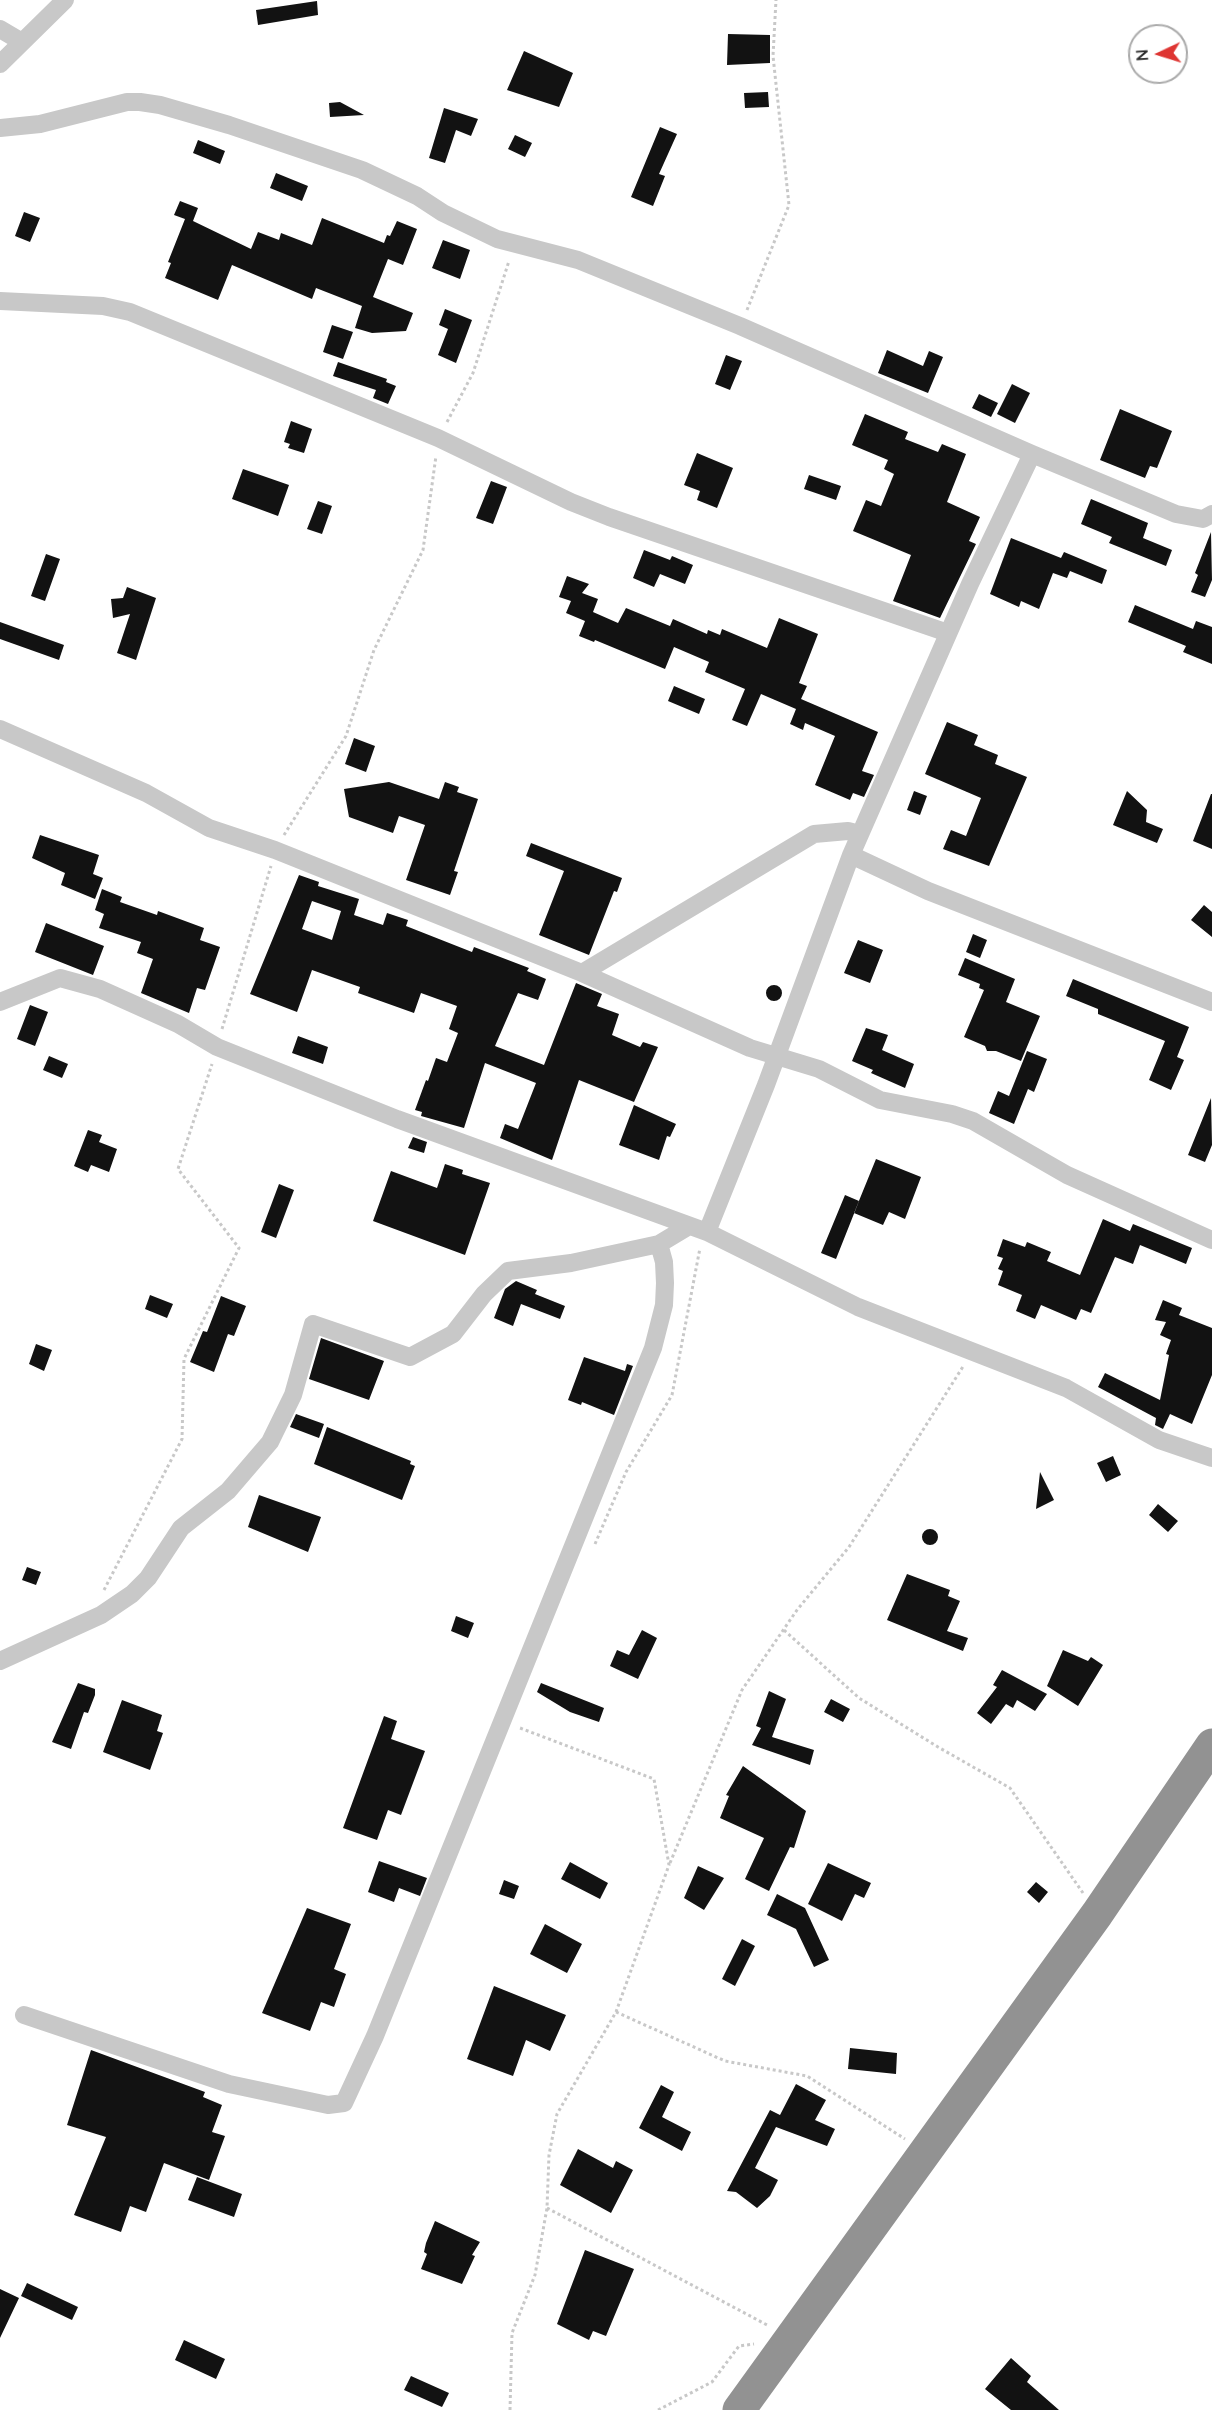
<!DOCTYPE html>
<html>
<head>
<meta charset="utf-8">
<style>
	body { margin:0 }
	#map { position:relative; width:1212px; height:2410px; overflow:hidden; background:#fff; font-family:Quicksand,sans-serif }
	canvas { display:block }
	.north { position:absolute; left:1128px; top:24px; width:60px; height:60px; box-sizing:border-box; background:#fff; border:2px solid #aaa; border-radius:50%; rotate:266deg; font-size:16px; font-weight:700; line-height:24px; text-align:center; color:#2b2b2b }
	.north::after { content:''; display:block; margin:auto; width:21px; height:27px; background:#de3532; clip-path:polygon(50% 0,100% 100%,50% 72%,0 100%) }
</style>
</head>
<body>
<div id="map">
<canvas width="1212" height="2410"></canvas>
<div class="north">N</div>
</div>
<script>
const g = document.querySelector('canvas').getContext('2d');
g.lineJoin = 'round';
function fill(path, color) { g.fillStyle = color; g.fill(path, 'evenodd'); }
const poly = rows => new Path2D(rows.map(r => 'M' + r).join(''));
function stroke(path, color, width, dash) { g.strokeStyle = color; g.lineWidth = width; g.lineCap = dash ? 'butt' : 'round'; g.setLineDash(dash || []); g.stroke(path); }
fill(poly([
	[317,1,318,15,258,25,256,10],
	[728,34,770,35,770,63,727,65],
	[524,51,573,73,559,107,507,90],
	[768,92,769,107,745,108,744,93],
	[340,102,364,115,330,117,329,103],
	[444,108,478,119,471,136,456,130,445,163,429,158],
	[660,127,677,134,659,174,665,176,653,206,631,197],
	[515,135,532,143,525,157,508,149],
	[198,140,225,151,220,164,193,153],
	[276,173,308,186,302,201,270,188],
	[180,201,198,208,193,221,251,249,258,232,279,240,281,233,312,245,322,218,384,243,387,235,390,236,397,221,417,229,403,265,388,259,373,297,413,313,406,331,372,333,355,328,362,306,316,288,312,299,232,265,218,300,165,278,171,263,168,262,185,219,174,215],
	[24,212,40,218,30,242,15,236],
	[443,240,470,250,460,279,432,268],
	[445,309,472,320,456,363,438,355,448,329,439,325],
	[332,325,353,332,343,359,323,352],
	[887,350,923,366,929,351,943,357,928,393,878,373],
	[726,355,742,361,730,390,715,384],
	[338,362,387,379,386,382,396,386,388,404,373,398,376,390,333,376],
	[1012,384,1030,393,1015,423,997,414],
	[979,394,998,403,991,417,972,408],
	[1120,409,1172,431,1157,468,1150,466,1145,478,1100,460],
	[865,414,908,432,905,439,938,452,942,444,966,454,947,502,980,517,969,541,976,544,940,618,893,601,911,555,853,531,866,500,881,506,894,474,884,469,888,460,852,445],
	[291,421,312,429,304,453,288,448,290,444,284,442],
	[697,453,733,468,717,508,697,500,700,491,684,485],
	[243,469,289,485,278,516,232,499],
	[809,475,841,486,836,500,804,489],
	[491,481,507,487,493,524,476,518],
	[1091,499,1148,523,1143,538,1172,550,1166,566,1109,543,1112,537,1081,524],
	[318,501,332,506,322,534,307,529],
	[1211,532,1212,580,1205,597,1191,592,1198,575,1195,573],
	[1011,538,1061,558,1064,552,1107,570,1102,584,1070,571,1067,578,1053,573,1039,609,1021,601,1019,607,990,594],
	[644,550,670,560,672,556,693,565,685,584,660,574,654,587,633,578],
	[46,554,60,559,45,601,31,596],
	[567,576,589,584,582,593,598,599,593,612,618,623,626,608,670,626,673,619,707,634,708,630,720,635,722,629,767,648,779,618,818,634,799,683,807,686,801,699,878,732,862,771,874,775,864,797,853,793,850,800,815,785,835,736,805,723,803,730,790,724,796,709,761,694,747,726,732,720,745,689,705,672,709,662,674,647,665,669,595,640,594,642,579,636,585,621,566,613,571,601,559,597],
	[127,587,156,598,136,660,117,653,130,614,113,618,111,599,123,598],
	[1135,605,1193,629,1196,621,1212,627,1212,664,1183,652,1186,646,1128,622],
	[0,622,64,645,59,660,0,639],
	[674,686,705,699,699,714,668,701],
	[947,722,978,735,974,745,998,755,995,764,1027,777,989,866,943,849,951,830,966,836,981,798,925,774],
	[354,738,375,746,366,772,345,764],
	[389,782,439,799,445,782,459,787,457,792,478,799,454,871,458,872,450,895,406,880,425,825,399,816,393,833,349,817,344,789],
	[914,791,927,796,920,815,907,810],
	[1127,791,1147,810,1146,822,1163,829,1157,843,1113,825],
	[1211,794,1212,794,1212,849,1193,841],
	[40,835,99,855,93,874,103,878,95,899,61,885,65,873,32,858],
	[531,843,622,878,617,892,614,891,589,955,539,935,564,871,526,856],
	[299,875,319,882,318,886,359,899,354,915,383,925,387,913,408,920,406,926,472,952,474,947,529,968,527,971,546,979,538,1000,518,993,495,1046,544,1065,576,983,602,994,597,1006,619,1014,612,1035,640,1047,643,1042,658,1047,634,1102,579,1080,552,1160,500,1138,505,1124,518,1129,536,1083,485,1063,464,1128,421,1116,422,1112,415,1110,426,1080,428,1081,436,1058,447,1062,458,1033,449,1029,457,1006,421,993,414,1013,358,993,360,987,312,970,297,1012,250,994],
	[312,901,341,911,332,940,302,929],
	[102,889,122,897,120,902,157,915,158,911,204,928,200,940,220,947,205,990,197,988,189,1013,141,993,153,959,137,953,141,942,99,928,104,914,95,910],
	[1204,905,1212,912,1212,937,1191,920],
	[46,923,104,946,93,975,35,952],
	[973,934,987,940,980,958,966,952],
	[858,940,883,950,870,983,844,973],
	[965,958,1015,979,1006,1002,1040,1016,1021,1061,996,1051,987,1051,985,1046,964,1037,984,990,979,988,980,984,958,975],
	[1073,979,1189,1027,1177,1057,1184,1060,1171,1090,1149,1080,1165,1041,1098,1014,1098,1009,1066,996],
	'766 993a8 8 0 1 1 16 0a8 8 0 1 1-16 0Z',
	[30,1005,48,1012,35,1046,17,1039],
	[866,1028,888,1035,882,1050,914,1064,905,1088,871,1073,873,1070,852,1061],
	[298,1036,328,1047,323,1064,292,1053],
	[1027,1051,1047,1059,1034,1092,1028,1089,1014,1124,989,1113,998,1091,1009,1096],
	[49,1056,68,1064,62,1078,43,1070],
	[1211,1098,1212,1145,1205,1162,1188,1155],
	[634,1105,676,1124,670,1137,667,1136,659,1160,619,1145],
	[88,1130,102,1135,99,1142,117,1149,109,1172,91,1165,88,1172,74,1166],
	[413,1137,427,1142,424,1153,408,1148],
	[876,1159,921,1177,905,1219,889,1212,883,1225,854,1213],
	[445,1164,463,1170,462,1174,490,1183,465,1255,373,1221,391,1171,437,1188],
	[279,1184,294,1190,276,1238,261,1232],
	[845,1195,859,1201,836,1259,821,1253],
	[1103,1219,1130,1231,1133,1224,1192,1248,1186,1264,1140,1245,1133,1264,1115,1257,1091,1313,1081,1309,1076,1320,1041,1305,1035,1319,1016,1311,1022,1295,998,1285,1003,1271,998,1269,1003,1258,997,1256,1003,1239,1025,1247,1027,1242,1051,1252,1047,1261,1080,1275],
	[516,1281,537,1290,535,1294,565,1306,560,1319,521,1304,513,1326,494,1318,505,1289],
	[150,1295,173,1304,167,1318,145,1309],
	[221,1296,246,1306,234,1336,228,1334,214,1372,190,1362,203,1331,207,1332],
	[1163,1300,1182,1308,1179,1315,1212,1328,1212,1375,1192,1424,1170,1414,1163,1429,1155,1425,1156,1418,1098,1387,1105,1373,1160,1400,1169,1355,1166,1354,1171,1340,1160,1335,1166,1322,1155,1320],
	[321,1338,384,1361,369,1400,309,1379],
	[36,1344,52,1350,44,1371,29,1364],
	[584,1357,625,1371,627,1364,633,1366,614,1415,582,1402,581,1405,568,1400],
	[296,1414,324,1424,319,1438,290,1427],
	[327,1427,411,1461,410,1464,415,1466,402,1500,314,1464],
	[1113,1456,1121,1475,1106,1482,1097,1463],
	[1040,1472,1054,1500,1036,1509],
	[259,1495,321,1517,308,1552,248,1527],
	[1158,1504,1178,1521,1168,1532,1149,1515],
	'922 1537a8 8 0 1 1 16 0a8 8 0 1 1-16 0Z',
	[27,1567,41,1572,36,1585,22,1580],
	[907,1574,950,1590,948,1596,960,1601,947,1631,968,1638,963,1651,887,1620],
	[456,1616,474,1623,468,1638,451,1631],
	[642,1630,657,1638,638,1679,610,1666,617,1650,629,1655],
	[1063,1650,1088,1661,1091,1657,1103,1665,1078,1706,1047,1686],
	[1002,1670,1047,1694,1035,1711,1017,1700,1013,1708,1006,1704,991,1724,977,1713,997,1687,993,1685],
	[78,1683,95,1689,95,1695,88,1713,84,1712,71,1749,52,1742],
	[541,1683,604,1708,599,1722,570,1712,537,1692],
	[769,1691,786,1699,772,1737,814,1750,810,1765,752,1745,761,1728,756,1726],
	[831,1699,850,1709,843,1722,824,1712],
	[122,1700,162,1715,157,1731,163,1733,150,1770,103,1752],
	[384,1716,397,1721,391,1739,425,1751,401,1815,388,1810,377,1840,343,1828],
	[743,1766,806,1811,794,1848,790,1847,769,1891,745,1879,764,1838,720,1818,729,1796,726,1795],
	[379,1861,427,1878,420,1896,399,1888,394,1902,368,1892],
	[570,1862,608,1883,600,1899,561,1879],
	[828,1863,871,1883,864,1898,855,1894,842,1921,808,1904],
	[698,1866,724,1878,704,1910,684,1898],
	[504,1880,519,1886,514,1899,499,1894],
	[1036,1882,1048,1892,1039,1903,1027,1892],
	[777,1894,805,1908,829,1960,814,1967,796,1929,767,1915],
	[307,1908,351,1924,334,1969,346,1974,334,2007,321,2002,310,2031,262,2013],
	[545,1924,582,1944,567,1973,530,1954],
	[742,1939,755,1946,735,1986,722,1979],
	[494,1986,566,2015,550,2051,526,2040,513,2076,467,2059],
	[850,2048,897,2053,896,2074,848,2069],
	[91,2050,205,2092,203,2097,222,2105,212,2132,225,2136,209,2180,164,2163,146,2212,130,2206,121,2232,74,2215,106,2137,67,2125],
	[796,2084,826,2100,815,2120,835,2129,827,2146,776,2127,755,2168,778,2180,770,2196,757,2208,736,2192,727,2191,770,2110,780,2115],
	[661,2085,674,2092,662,2117,691,2132,682,2151,639,2128],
	[578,2149,613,2168,616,2161,633,2170,611,2213,560,2185],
	[197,2177,242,2194,234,2217,188,2200],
	[435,2221,480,2242,472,2255,475,2256,462,2284,421,2269,427,2254,424,2252,426,2243],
	[585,2250,634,2269,606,2336,593,2331,589,2340,557,2324],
	[27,2283,78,2307,72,2320,21,2296],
	[0,2289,19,2298,0,2338],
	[184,2340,225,2359,216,2379,175,2360],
	[1011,2358,1031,2376,1027,2382,1059,2410,1011,2410,985,2389],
	[411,2376,449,2393,442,2407,404,2390]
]), '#121212');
stroke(poly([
	[747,310,789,205,773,56,776,0],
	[447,422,473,373,509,261],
	[284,835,346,736,374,650,423,550,436,456],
	[222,1029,271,866],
	[595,1544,626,1472,672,1395,700,1248],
	[104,1590,182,1439,184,1359,239,1248,178,1169,212,1064],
	[784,1630,859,1698,938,1747,1010,1788,1083,1893],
	[670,1863,742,1690,797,1610,849,1547,964,1365],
	[616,2012,725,2061,807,2076,905,2139],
	[547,2208,769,2326],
	[510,2410,512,2333,535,2275,547,2208,549,2155,557,2114,616,2012,669,1865,654,1779,520,1728],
	[658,2410,712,2382,739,2346,754,2344]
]), '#c8c8c8', 3, [3, 3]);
stroke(poly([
	[0,29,22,42],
	[0,64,65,0],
	[0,128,40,124,127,102,140,102,160,105,229,125,362,170,417,196,443,213,497,239,578,260,740,326,1032,454,1176,514,1203,519,1212,514],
	[0,301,103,306,130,312,438,438,571,502,609,517,948,633],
	[0,729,146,793,209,828,275,850,582,973,750,1048,819,1069,880,1100,952,1114,973,1121,1067,1175,1212,1240],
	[851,855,928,891,1212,1002],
	[582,973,814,834,848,831,860,834],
	[0,1002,60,978,100,989,178,1024,217,1047,397,1119,707,1232,858,1307,1066,1388,1159,1440,1212,1458],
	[707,1232,766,1085,851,855,970,584,1032,454],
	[0,1661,101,1615,132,1594,148,1578,181,1528,228,1491,270,1442,293,1395,313,1324,410,1357,453,1334,484,1294,508,1271,571,1263,659,1244,689,1226],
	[24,2015,229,2084,328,2105,344,2103,375,2036,653,1348,664,1305,665,1283,664,1262,659,1244]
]), '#c8c8c8', 18);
stroke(poly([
	[739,2410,1097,1914,1212,1745]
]), '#929292', 33);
</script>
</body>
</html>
